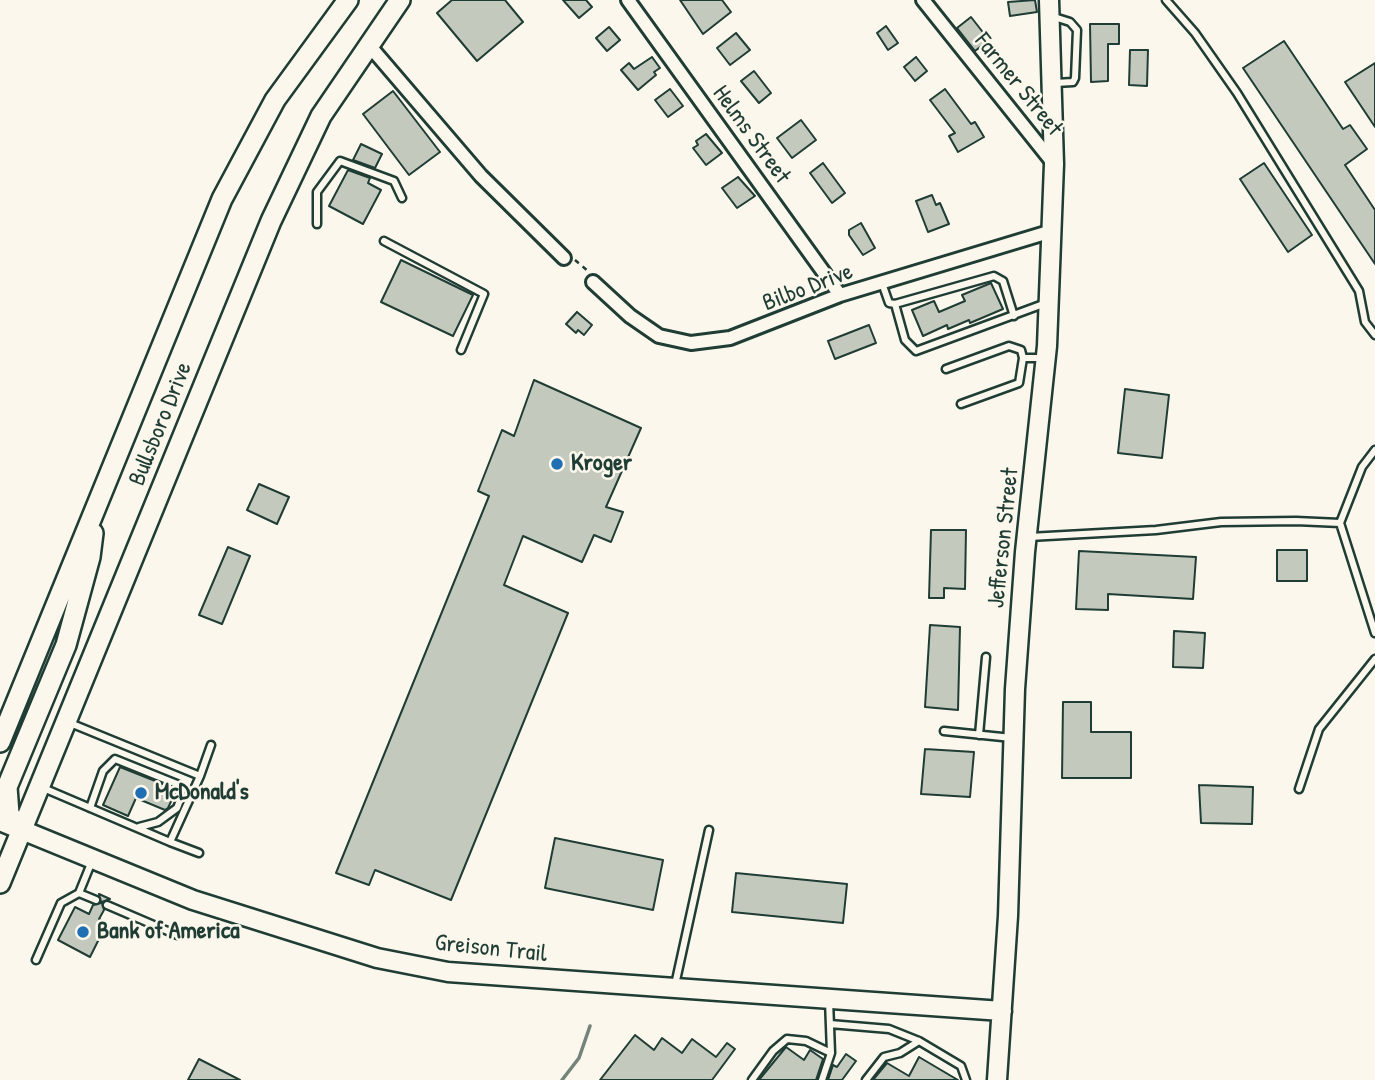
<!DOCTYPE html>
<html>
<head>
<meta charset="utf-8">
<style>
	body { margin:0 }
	canvas { display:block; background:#fbf7ec }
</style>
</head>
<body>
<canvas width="1375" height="1080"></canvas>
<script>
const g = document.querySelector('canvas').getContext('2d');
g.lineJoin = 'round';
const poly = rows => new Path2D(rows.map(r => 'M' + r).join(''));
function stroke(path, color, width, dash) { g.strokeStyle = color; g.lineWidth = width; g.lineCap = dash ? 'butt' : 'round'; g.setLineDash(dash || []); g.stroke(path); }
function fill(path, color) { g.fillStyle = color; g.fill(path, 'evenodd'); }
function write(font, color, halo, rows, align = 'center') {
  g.font = font + ' "Patrick Hand",sans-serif'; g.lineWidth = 5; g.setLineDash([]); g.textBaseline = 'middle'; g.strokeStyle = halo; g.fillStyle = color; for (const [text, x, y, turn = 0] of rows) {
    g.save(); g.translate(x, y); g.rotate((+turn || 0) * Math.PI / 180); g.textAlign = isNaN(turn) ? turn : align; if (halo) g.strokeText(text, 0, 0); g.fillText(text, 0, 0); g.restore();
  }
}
stroke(poly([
	[562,1080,579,1058,590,1026]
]), '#74847b', 3.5);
const building = poly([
	[452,0,505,0,523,22,477,61,437,13,452,0],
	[563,0,586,0,592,7,579,18,563,0],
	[680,0,722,0,731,12,703,34,680,0],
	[1035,0,1037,12,1010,16,1008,2,1035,0],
	[971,17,989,40,975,51,957,28,971,17],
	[1090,24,1119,24,1119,44,1108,44,1108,81,1091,82,1090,24],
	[886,26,898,43,888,50,877,33,886,26],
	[609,27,620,40,607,51,596,38,609,27],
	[736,33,750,50,730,65,717,48,736,33],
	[1284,41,1343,129,1350,125,1367,149,1345,165,1375,210,1375,264,1243,68,1284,41],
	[1130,50,1148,50,1147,86,1129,85,1130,50],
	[652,57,660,68,654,72,656,75,638,90,621,70,629,63,634,69,652,57],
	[916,57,927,71,915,81,904,67,916,57],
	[1375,63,1375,127,1345,82,1375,63],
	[754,71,771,93,759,103,741,81,754,71],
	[670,89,683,106,668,117,655,100,670,89],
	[945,89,971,124,975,122,984,137,958,152,949,136,955,133,930,100,945,89],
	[393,91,440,152,409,175,363,114,393,91],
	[801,120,816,140,792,158,777,138,801,120],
	[706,134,722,153,706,165,693,148,698,145,696,141,706,134],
	[361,144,382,154,375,168,353,160,361,144],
	[823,163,845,193,832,203,810,173,823,163],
	[1264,163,1312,235,1288,252,1240,179,1264,163],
	[348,170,370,178,368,183,381,190,363,224,329,206,348,170],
	[738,177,755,196,737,208,722,188,738,177],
	[932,195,936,205,940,203,949,224,928,232,916,201,932,195],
	[861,223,875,248,863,255,849,235,849,230,861,223],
	[401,260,473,295,453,336,381,302,401,260],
	[991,283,1003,309,970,323,969,320,948,329,947,325,923,336,912,310,934,301,939,312,965,301,962,295,991,283],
	[577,312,592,325,584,335,578,330,576,333,566,324,577,312],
	[869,325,876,343,835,359,828,341,869,325],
	[534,380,641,428,606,507,623,512,611,542,594,535,582,562,523,536,504,585,568,613,451,900,375,870,369,885,336,873,489,496,478,491,502,430,514,436,534,380],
	[1125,389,1169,395,1162,458,1118,453,1125,389],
	[259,484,289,497,277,524,247,510,259,484],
	[931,530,966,530,965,589,944,588,944,598,929,598,931,530],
	[228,547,250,556,222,624,199,615,228,547],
	[1277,550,1307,550,1307,581,1277,581,1277,550],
	[1079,551,1196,557,1193,599,1108,594,1108,610,1076,609,1079,551],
	[930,625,960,627,958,710,925,707,930,625],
	[1174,631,1205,633,1203,668,1173,667,1174,631],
	[1063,702,1091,702,1091,732,1131,732,1131,778,1062,778,1063,702],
	[925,749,974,752,970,797,921,794,925,749],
	[120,767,173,788,175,793,168,808,165,810,136,798,128,816,103,805,120,767],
	[1199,785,1253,787,1252,824,1201,823,1199,785],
	[555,838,663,860,653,910,545,888,555,838],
	[736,873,847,884,843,923,732,912,736,873],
	[99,894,110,899,102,902,104,910,99,919,107,923,90,957,58,940,75,907,89,914,93,905,101,903,99,894],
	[635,1035,654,1050,662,1038,682,1053,692,1039,716,1057,727,1043,735,1049,712,1080,600,1080,635,1035],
	[786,1047,804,1060,810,1050,823,1059,816,1080,759,1080,786,1047],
	[846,1054,856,1061,842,1080,828,1080,833,1065,837,1067,846,1054],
	[919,1057,958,1080,873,1080,887,1063,909,1076,919,1057],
	[199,1059,240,1080,188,1080,199,1059]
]);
fill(building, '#c4c9be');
stroke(building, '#1f3d34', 2);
const lane = poly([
	[1166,0,1195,33,1237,93,1359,291,1365,322,1375,335],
	[1051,16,1070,22,1077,30,1075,78,1073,82,1055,83],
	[317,224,317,192,340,161,394,181,402,198],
	[384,241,484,294,461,350],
	[882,283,889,303,895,304,905,340,916,351,1046,303],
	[895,304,994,276,1003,281,1014,316],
	[946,369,1009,346,1021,350,1023,358,1044,358],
	[961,404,1019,383,1023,358],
	[1340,523,1362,467,1375,450],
	[1029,537,1156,530,1221,522,1296,521,1340,523,1375,633],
	[944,731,1012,738],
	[979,735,986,657],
	[200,776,211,745],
	[41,787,170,842,200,776,70,723],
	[1299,789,1319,729,1375,659],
	[90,808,103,771,115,759,177,784,182,795,177,808,158,822,139,827],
	[170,842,199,853],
	[79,893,96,900],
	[107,905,177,935],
	[36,960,61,903,79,893,92,861],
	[675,985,709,830],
	[830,1024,889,1029,919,1041,961,1066,966,1080],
	[752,1080,773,1051,787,1039,806,1041,831,1053],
	[822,1080,831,1053,829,1000],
	[866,1080,884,1057,900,1053,919,1041]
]);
const street = poly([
	[628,0,840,295],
	[923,0,1054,164],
	[368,44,481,176,564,258],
	[593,282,630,316,659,336,691,343,730,338,840,295,1052,231]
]);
const secondary = poly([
	[0,821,193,900,377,958,448,972,1002,1011],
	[997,1080,1008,916,1015,689,1025,552,1047,346,1054,164,1049,0]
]);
const primary = poly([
	[0,742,222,199,275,100,348,0],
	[21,831,9,814,7,787,66,645,90,557,93,533],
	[0,883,271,221,321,116,400,0]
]);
stroke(lane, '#1f3d34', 11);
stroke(street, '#1f3d34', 18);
stroke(secondary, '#1f3d34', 23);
stroke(primary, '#1f3d34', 24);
stroke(poly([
	[575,260,588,271]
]), '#1f3d34', 2.5, [5, 5]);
stroke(lane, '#fbf7ec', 6);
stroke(street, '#fbf7ec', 12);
stroke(secondary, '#fbf7ec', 18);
stroke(primary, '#fbf7ec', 19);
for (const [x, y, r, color] of [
	[557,464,7,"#1f6fb2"],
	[141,793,7,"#1f6fb2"],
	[83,932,7,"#1f6fb2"]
]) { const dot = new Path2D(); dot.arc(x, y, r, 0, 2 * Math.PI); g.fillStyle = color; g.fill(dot); stroke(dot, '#fbf7ec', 2.5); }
write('24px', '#1f3d34', '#fbf7ec', [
	["Farmer Street",1018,85,51],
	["Helms Street",751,135,54],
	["Bilbo Drive",808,288,-21],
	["Bullsboro Drive",161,424,-68],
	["Jefferson Street",1004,538,-84],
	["Greison Trail",491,949,6]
]);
write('bold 24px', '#1f3d34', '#fbf7ec', [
	["Kroger",571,464],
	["McDonald's",155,793],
	["Bank of America",97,932]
], 'left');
</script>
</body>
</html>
